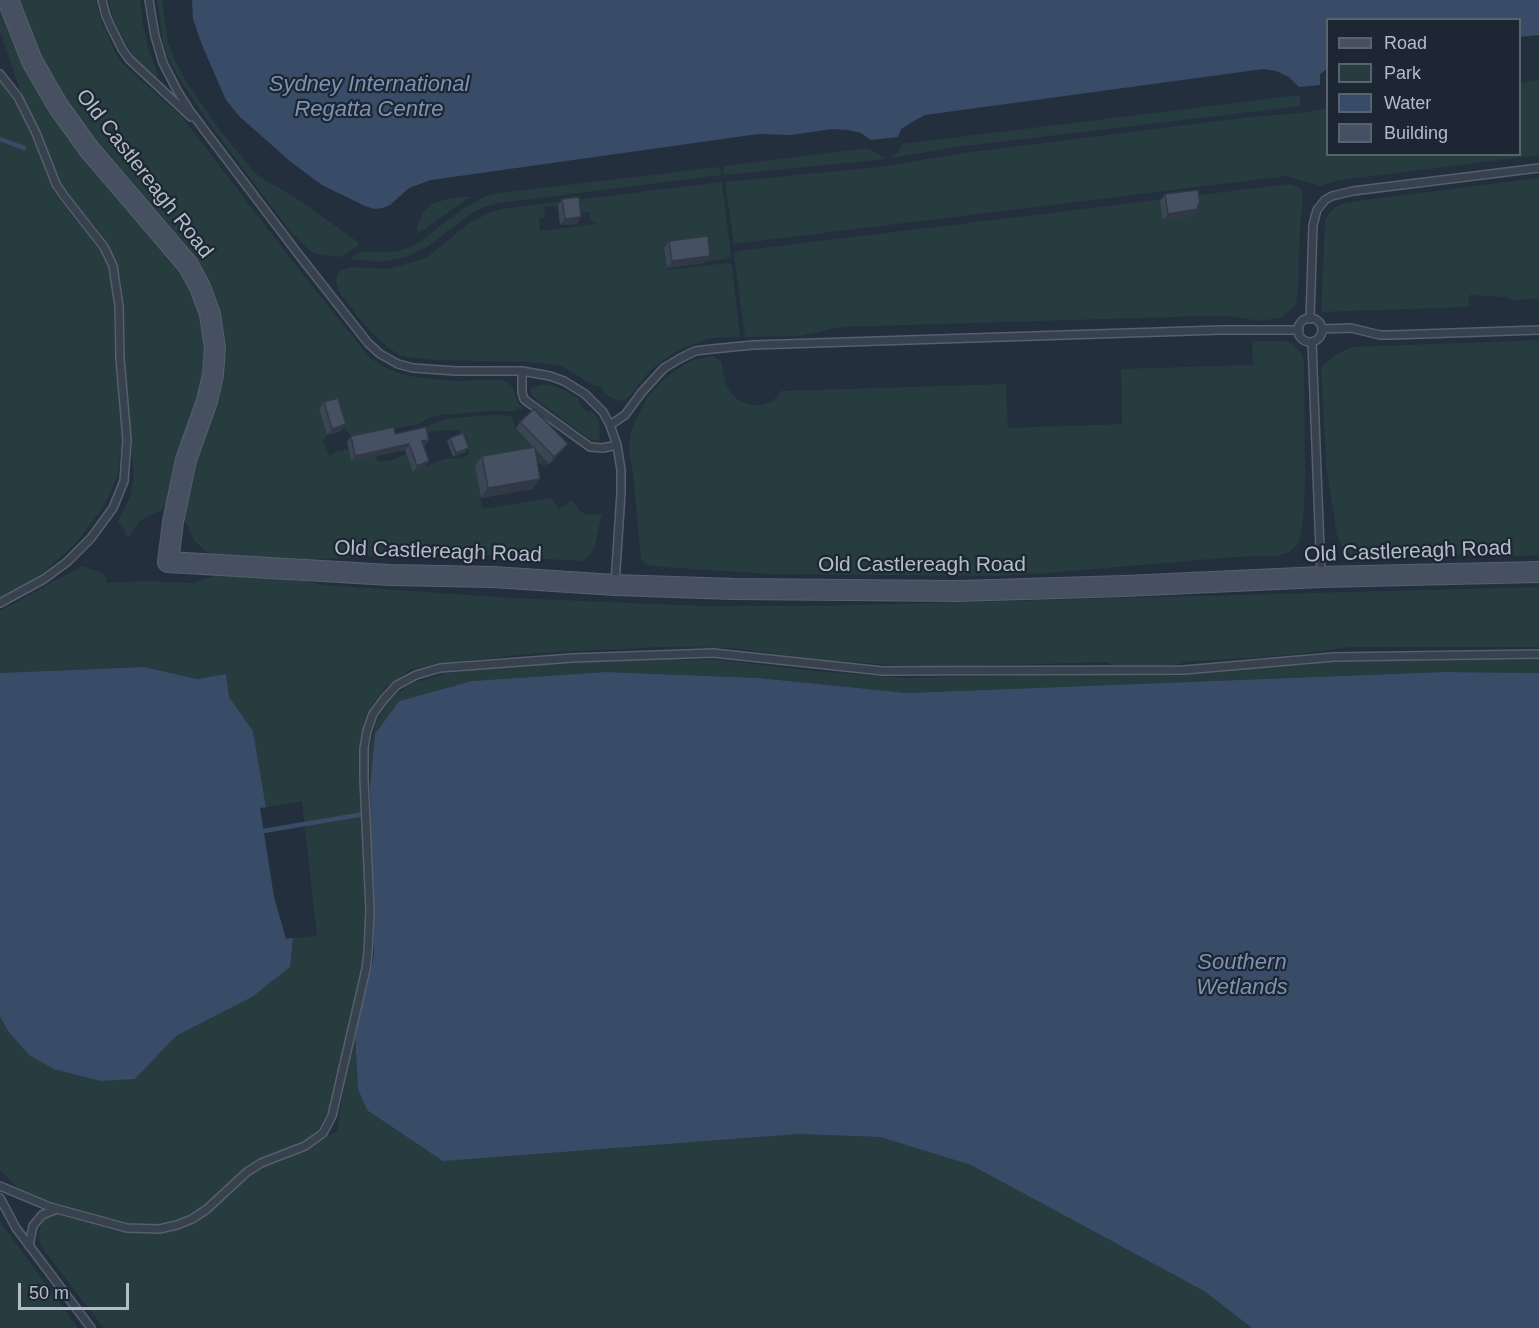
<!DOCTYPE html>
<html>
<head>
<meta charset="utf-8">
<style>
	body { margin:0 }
	#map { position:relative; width:1539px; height:1328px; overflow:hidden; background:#242f3e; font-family:Helvetica,sans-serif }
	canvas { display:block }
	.legend { position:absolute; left:1326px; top:18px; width:195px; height:138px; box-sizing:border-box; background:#1d2633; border:2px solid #59626f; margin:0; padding:8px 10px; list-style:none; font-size:18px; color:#b4bcc9 }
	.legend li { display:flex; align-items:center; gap:12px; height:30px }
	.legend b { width:30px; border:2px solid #59626f }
	.scale { position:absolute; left:18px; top:1283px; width:111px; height:27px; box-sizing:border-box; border:3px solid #b4bcc9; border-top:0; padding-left:8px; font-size:18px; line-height:21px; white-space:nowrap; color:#b4bcc9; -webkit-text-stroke:4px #1d2633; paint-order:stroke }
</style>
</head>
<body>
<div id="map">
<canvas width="1539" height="1328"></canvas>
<ul class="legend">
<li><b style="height:8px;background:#465061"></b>Road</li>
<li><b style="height:16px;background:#263c3f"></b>Park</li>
<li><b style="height:16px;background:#394c67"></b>Water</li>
<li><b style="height:16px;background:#455162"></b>Building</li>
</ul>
<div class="scale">50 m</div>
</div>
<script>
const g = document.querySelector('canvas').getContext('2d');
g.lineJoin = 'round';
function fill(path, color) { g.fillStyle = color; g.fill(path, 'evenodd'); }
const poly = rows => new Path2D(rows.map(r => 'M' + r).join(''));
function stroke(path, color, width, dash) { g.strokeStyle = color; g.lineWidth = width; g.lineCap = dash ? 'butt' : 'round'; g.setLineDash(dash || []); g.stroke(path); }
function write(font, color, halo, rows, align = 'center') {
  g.font = font + ' Helvetica,sans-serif'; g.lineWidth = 4.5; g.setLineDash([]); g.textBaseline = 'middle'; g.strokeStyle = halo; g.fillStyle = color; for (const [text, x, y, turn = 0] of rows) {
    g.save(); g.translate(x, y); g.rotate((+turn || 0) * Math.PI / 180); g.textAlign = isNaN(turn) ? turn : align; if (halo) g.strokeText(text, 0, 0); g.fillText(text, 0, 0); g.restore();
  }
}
fill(poly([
	[0,0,12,30,183,270,204,318,207,371,173,484,168,500,162,510,148,516,140,521,130,536,125,535,124,529,118,522,130,497,134,476,124,379,124,306,121,283,115,263,108,245,92,223,61,186,55,172,43,139,23,98,0,32],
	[17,0,96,0,101,21,118,58,124,65,182,117,301,272,370,358,386,368,402,374,420,378,457,381,501,379,512,386,518,403,523,408,513,411,493,411,440,415,430,417,419,424,356,436,351,435,343,427,319,409,327,435,323,442,330,456,335,452,348,449,351,461,376,456,378,462,393,460,418,448,414,472,444,459,463,458,469,454,466,437,460,431,449,430,428,432,422,428,443,420,464,417,497,415,511,416,516,428,549,464,543,466,528,457,476,466,482,509,551,498,559,509,572,500,580,511,588,515,602,514,594,548,590,555,582,561,456,554,453,550,315,560,295,560,292,581,304,581,324,585,512,598,705,606,820,606,1539,587,1539,647,1350,647,1291,655,1184,662,1181,664,1123,670,1107,662,941,667,891,665,816,659,731,648,661,647,539,653,442,663,411,669,386,687,372,705,364,726,359,749,366,897,365,949,361,975,339,1071,328,1112,321,1125,313,1134,303,1143,294,1147,258,1160,248,1166,209,1202,193,1213,181,1219,165,1224,150,1226,125,1223,41,1200,19,1189,0,1170,0,1017,8,1031,135,1079,176,1036,252,997,289,967,293,938,317,936,302,801,266,807,253,731,229,697,226,674,197,679,144,667,0,673,0,610,13,604,82,566,105,574,107,583,146,581,192,583,215,576,240,577,249,557,218,555,205,551,194,540,185,521,184,511,219,322,87,134,55,85,30,36],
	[109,0,140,0,143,25,149,51,159,78,153,75,133,55,118,28,111,12],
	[157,0,162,0,168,42,175,61,187,83,216,125,254,172,263,179,293,196,358,242,358,246,341,257,316,254,309,250,290,231,211,126,183,84,170,63,163,43],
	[0,80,13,99,38,148,47,175,57,197,100,249,108,267,113,288,115,356,123,440,117,477,111,492,99,513,74,545,56,561,37,577,16,590,0,598],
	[1539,80,1539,155,1356,178,1337,181,1320,186,1287,176,734,244,725,182,879,167,964,153,1250,117,1301,113,1327,108,1328,154,1520,154,1520,83],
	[1299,95,1301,106,957,147,891,158,891,156,898,153,902,144],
	[868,148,886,159,724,175,723,169,725,166],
	[718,167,720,169,721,175,500,203,484,207,472,213,427,247,406,257,381,262,351,259,351,258,355,255,363,252,394,252,405,249,418,243,464,208,486,196,499,193],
	[1539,178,1539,299,1512,300,1506,297,1469,295,1468,307,1321,312,1325,221,1328,215,1334,208,1342,204,1357,201],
	[722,182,731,256,729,258,705,262,664,249,667,270,728,263,732,266,740,337,710,338,681,349,666,358,652,369,642,380,632,394,625,400,619,401,605,394,600,386,595,386,562,366,530,362,434,360,400,356,380,341,362,322,339,292,336,280,339,271,352,267,388,269,426,258,468,224,489,213,502,209],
	[574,204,576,213,589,212,590,219,597,224,540,231,539,219,545,217,544,207],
	[1289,184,1299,187,1302,191,1303,202,1300,224,1298,293,1296,304,1283,317,1261,321,1228,316,1207,316,840,327,801,336,745,337,734,254,738,251],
	[460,197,470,197,418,234,417,227,423,212,432,204,447,199],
	[1539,340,1539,555,1496,557,1492,553,1437,556,1424,558,1357,557,1349,553,1342,546,1337,535,1332,503,1326,465,1321,367,1338,353,1353,347],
	[1252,341,1285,341,1294,345,1301,353,1304,361,1305,475,1304,508,1301,534,1297,545,1289,552,1277,556,1234,557,1048,573,998,576,770,574,662,567,648,565,641,559,633,473,629,451,630,435,636,419,647,398,661,382,677,369,693,360,713,356,718,359,721,361,725,382,729,390,735,398,745,403,754,405,763,405,773,401,781,391,1006,384,1008,428,1122,424,1121,369,1253,365],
	[544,384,555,386,566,391,579,399,579,403,587,412,591,411,598,419,599,424,600,432,599,439,597,441,588,438,534,398,531,394,531,388],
	[626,658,720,660,814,671,905,678,1200,670,1331,661,1484,658,1539,658,1539,673,1443,672,907,693,759,678,606,672,472,681,399,701,375,734,370,786,369,751,376,722,389,700,410,684,448,673,509,666],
	[355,1036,358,1089,798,1134,880,1137,971,1165,1204,1291,1252,1328,104,1328,40,1245,39,1232,41,1224,46,1218,57,1214,66,1215,159,1232,194,1222,228,1196,260,1167,338,1131,340,1108],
	[0,1221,1,1223,78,1328,0,1328]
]), '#263c3f');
fill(poly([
	[192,0,1539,0,1539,35,1520,37,1520,20,1328,20,1327,69,1320,74,1320,85,1299,87,1289,77,1276,71,1263,69,925,115,912,122,901,129,898,137,871,140,861,133,848,130,832,129,791,135,758,134,431,180,409,188,390,205,383,208,375,209,365,206,322,185,291,162,240,117,226,100,202,45,193,19],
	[144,667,197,679,226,674,229,697,253,731,266,807,260,808,274,897,286,939,293,938,290,967,252,997,176,1036,135,1079,100,1081,54,1069,29,1055,8,1031,0,1017,0,673],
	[606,672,759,678,907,693,1443,672,1539,673,1539,1328,1252,1328,1204,1291,971,1165,880,1137,798,1134,443,1161,367,1110,358,1089,355,1036,374,955,370,786,375,734,399,701,472,681]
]), '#394c67');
stroke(poly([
	[0,139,24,148],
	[263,831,370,813]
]), '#394c67', 4.5);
const lane = poly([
	[102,0,106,16,111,27,122,49,129,59,191,117],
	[149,0,155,36,163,63,178,92,190,111,299,255,368,343,380,354,398,364,413,368,456,371,522,371,550,376,564,381,585,394,603,412,610,425,617,445,621,470,621,493,615,584],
	[0,74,18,97,36,133,56,184,64,196,104,247,113,266,119,306,120,358,127,440,124,481,113,508,91,538,67,562,44,579,0,603],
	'1298 330a12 12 0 1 1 24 0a12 12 0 1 1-24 0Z',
	[1310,319,1313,225,1317,210,1325,200,1332,196,1353,191,1539,168],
	[1322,329,1351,328,1380,335,1392,335,1539,330],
	[1312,342,1321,576],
	[522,371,522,393,524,399,529,403,590,447,603,448,617,445],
	[610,425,625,415,642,392,664,368,679,359,695,351,712,349,753,345,1221,330,1299,330],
	[0,1186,50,1207,127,1228,159,1229,177,1225,192,1219,207,1209,247,1172,261,1163,305,1146,323,1133,332,1116,366,969,368,953,370,910,364,779,364,748,367,731,373,714,384,699,397,685,416,675,440,668,572,658,713,653,883,671,1184,670,1334,657,1539,654],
	[0,1198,16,1228,91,1328],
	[29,1246,33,1226,42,1215,57,1209]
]);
const secondary = poly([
	[8,0,32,61,58,106,89,149,188,265,200,287,210,314,215,348,213,375,207,401,186,460,173,522,168,562,390,575,493,577,615,585,734,589,958,591,1125,586,1321,577,1539,572]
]);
stroke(lane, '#565f6c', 10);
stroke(secondary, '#565f6c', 22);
stroke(lane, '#38414e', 7);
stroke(secondary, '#465061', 20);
fill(poly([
	[1165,194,1200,203,1194,216,1163,220,1160,201],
	[562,199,581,217,577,224,560,225,558,206],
	[669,241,705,263,667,268,664,248],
	[324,402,346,424,341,431,327,435,319,409],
	[520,422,563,450,549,464,535,449,533,489,481,498,475,466,482,456,533,447,516,428],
	[351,436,429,440,424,446,425,467,413,472,405,450,351,461,347,442],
	[450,438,466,452,453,457,447,441]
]), '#3b4654');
fill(poly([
	[1200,203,1195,210,1198,209,1194,216,1163,220,1168,214],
	[581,217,577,224,560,225,565,219],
	[710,256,705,263,667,268,672,261],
	[346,424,341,431,327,435,332,429],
	[429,440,424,445,418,447,422,441],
	[409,444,405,450,351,461,355,456],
	[568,444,563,450,549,464,554,457],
	[469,448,466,452,453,457,456,453],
	[429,461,425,467,413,472,417,466],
	[540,479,533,489,481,498,488,488]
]), '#303945');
const building = poly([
	[1198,190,1200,203,1198,204,1198,209,1168,214,1165,194,1198,190],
	[579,197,581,217,565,219,562,199,579,197],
	[708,236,710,256,672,261,669,241,708,236],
	[338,398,346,424,332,429,324,402,338,398],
	[534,409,568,444,554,457,520,422,534,409],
	[394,427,395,434,426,427,429,440,422,441,429,461,417,466,409,444,355,456,351,436,394,427],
	[463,433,469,448,456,453,450,438,463,433],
	[535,447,540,479,488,488,482,456,535,447]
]);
fill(building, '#455162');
stroke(building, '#303945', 1.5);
write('21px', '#b4bcc9', '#1d2633', [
	["Old Castlereagh Road",144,174,52],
	["Old Castlereagh Road",438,552,2],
	["Old Castlereagh Road",1408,552,-2],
	["Old Castlereagh Road",922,565]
]);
write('italic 22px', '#7c92b1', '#1d2633', [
	["Sydney International",369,85],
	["Regatta Centre",369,110],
	["Southern",1242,963],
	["Wetlands",1242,988]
]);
</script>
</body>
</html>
